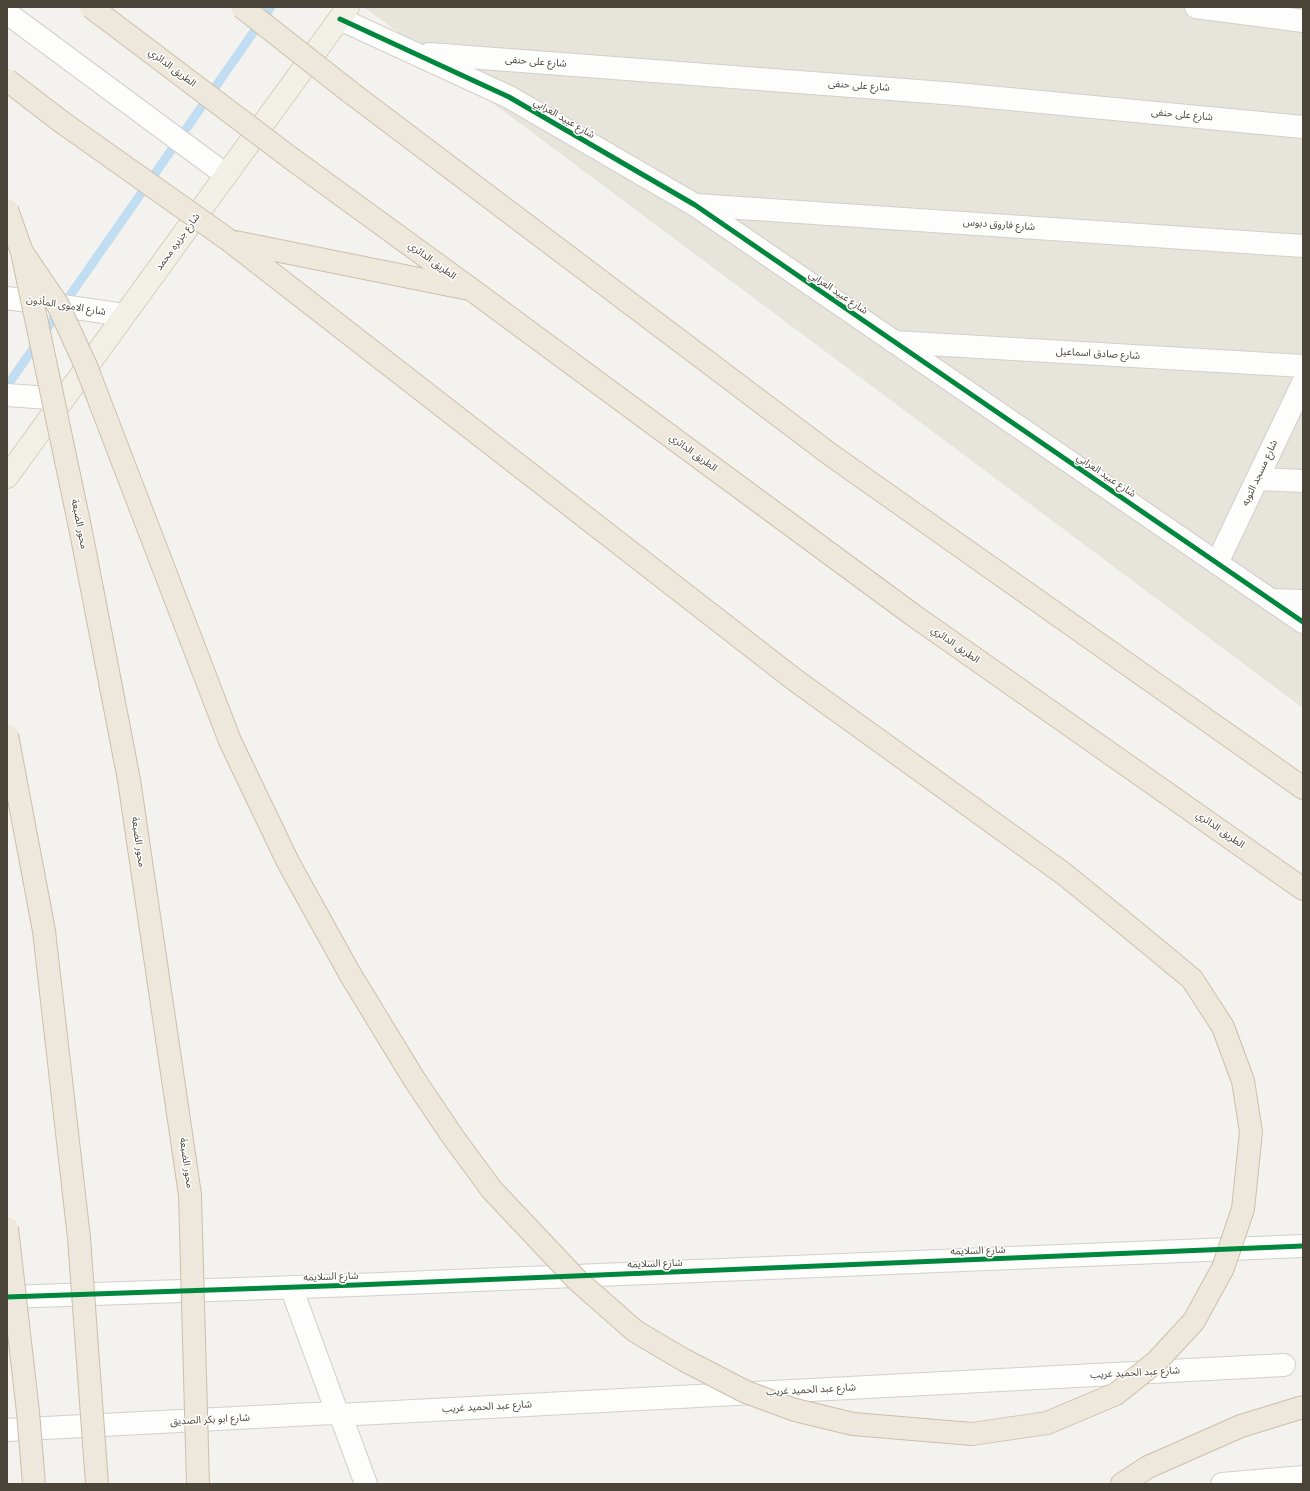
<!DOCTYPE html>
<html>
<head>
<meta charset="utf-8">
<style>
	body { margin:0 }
	#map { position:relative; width:1310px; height:1491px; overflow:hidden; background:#f4f2ee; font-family:"DM Sans",sans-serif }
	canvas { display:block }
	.frame { position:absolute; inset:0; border:8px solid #4b4439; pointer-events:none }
</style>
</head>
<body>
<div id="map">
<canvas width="1310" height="1491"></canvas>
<div class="frame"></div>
</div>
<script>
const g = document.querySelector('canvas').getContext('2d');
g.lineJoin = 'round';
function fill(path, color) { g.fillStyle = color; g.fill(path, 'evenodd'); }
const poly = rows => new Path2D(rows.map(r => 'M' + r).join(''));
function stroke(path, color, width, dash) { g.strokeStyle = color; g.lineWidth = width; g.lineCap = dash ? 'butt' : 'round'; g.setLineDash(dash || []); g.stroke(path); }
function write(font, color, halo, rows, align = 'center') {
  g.font = font + ' "DM Sans","Noto Sans Arabic",sans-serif'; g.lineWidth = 3; g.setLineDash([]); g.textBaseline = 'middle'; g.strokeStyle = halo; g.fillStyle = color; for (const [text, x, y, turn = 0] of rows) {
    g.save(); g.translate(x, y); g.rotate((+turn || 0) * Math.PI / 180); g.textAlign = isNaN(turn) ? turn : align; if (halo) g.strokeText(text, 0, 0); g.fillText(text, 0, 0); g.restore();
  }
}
fill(poly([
	[364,7,1303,7,1303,708]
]), '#e7e4dc');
stroke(poly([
	[7,386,271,7]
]), '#c0ddf1', 9);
const minor = poly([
	[1196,7,1303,21],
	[7,13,226,175],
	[340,19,509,97,695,205,1303,622],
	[429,54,957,94,1303,127],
	[696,205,1303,246],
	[7,298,124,315],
	[894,342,1303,366],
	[7,395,63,399],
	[1258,479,1303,481],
	[1217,563,1303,383],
	[1271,600,1303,601],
	[291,1287,338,1415,1284,1365],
	[7,1297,356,1285,1303,1246],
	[7,1430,332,1413,338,1415,342,1419,366,1484],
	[1222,1484,1303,1477]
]);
const major = poly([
	[7,477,348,7]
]);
const highway = poly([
	[350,92,831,455,1303,788],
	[292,159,472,290,913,615,1303,889],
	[230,241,795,680,1064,874,1117,917],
	[235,242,464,288],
	[1122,1484,1148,1467,1241,1426,1303,1407]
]);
stroke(minor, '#d2d0cb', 24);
stroke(major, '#d6cebb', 24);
stroke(highway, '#ccbfa9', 24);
stroke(minor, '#fdfdfc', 22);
stroke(major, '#f2efe6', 22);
stroke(highway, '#ede8db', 22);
const highwayBridge = poly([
	[91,7,292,159],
	[242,7,350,92],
	[7,80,63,123,230,241],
	[7,210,22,252,81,532,129,780,190,1195,198,1484],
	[22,252,58,305,86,366,230,741,288,862,350,974,414,1079,453,1137,492,1190,577,1280,635,1331,684,1360,746,1392,795,1410,853,1424,972,1434,1047,1423,1116,1394,1157,1361,1194,1321,1223,1268,1243,1209,1251,1132,1243,1081,1223,1027,1192,979,1117,917],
	[7,735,44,931,79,1238,97,1484],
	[7,1228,28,1412,34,1484]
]);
stroke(highwayBridge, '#ccbfa9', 24, []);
stroke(highwayBridge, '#ede8db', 22);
stroke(poly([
	[340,19,509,97,695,205,1303,622],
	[7,1297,356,1285,1303,1246]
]), '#00873e', 5);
write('10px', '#4b4439', '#fff', [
	["شارع على حنفى",536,62,4],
	["الطريق الدائري",172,68,37],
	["شارع على حنفى",859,86,4],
	["شارع على حنفى",1182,115,5],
	["شارع عبيد العرابي",564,119,30],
	["شارع فاروق دبوس",999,225,4],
	["شارع جزيره محمد",178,242,-54],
	["الطريق الدائري",432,261,36],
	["شارع عبيد العرابي",838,293,34],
	["شارع الاموى المأذون",66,306,9],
	["شارع صادق اسماعيل",1098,354,3],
	["الطريق الدائري",693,453,36],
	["شارع مسجد التوبه",1260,473,-65],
	["شارع عبيد العرابي",1106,476,34],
	["محور الضبعة",79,524,79],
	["الطريق الدائري",955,645,35],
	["الطريق الدائري",1220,830,35],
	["محور الضبعة",138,842,82],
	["محور الضبعة",186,1163,82],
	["شارع السلايمه",978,1251,-2],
	["شارع السلايمه",655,1264,-2],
	["شارع السلايمه",331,1277,-2],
	["شارع عبد الحميد غريب",1135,1373,-3],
	["شارع عبد الحميد غريب",811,1390,-3],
	["شارع عبد الحميد غريب",487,1407,-3],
	["شارع ابو بكر الصديق",210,1420,-3]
]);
</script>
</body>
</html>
